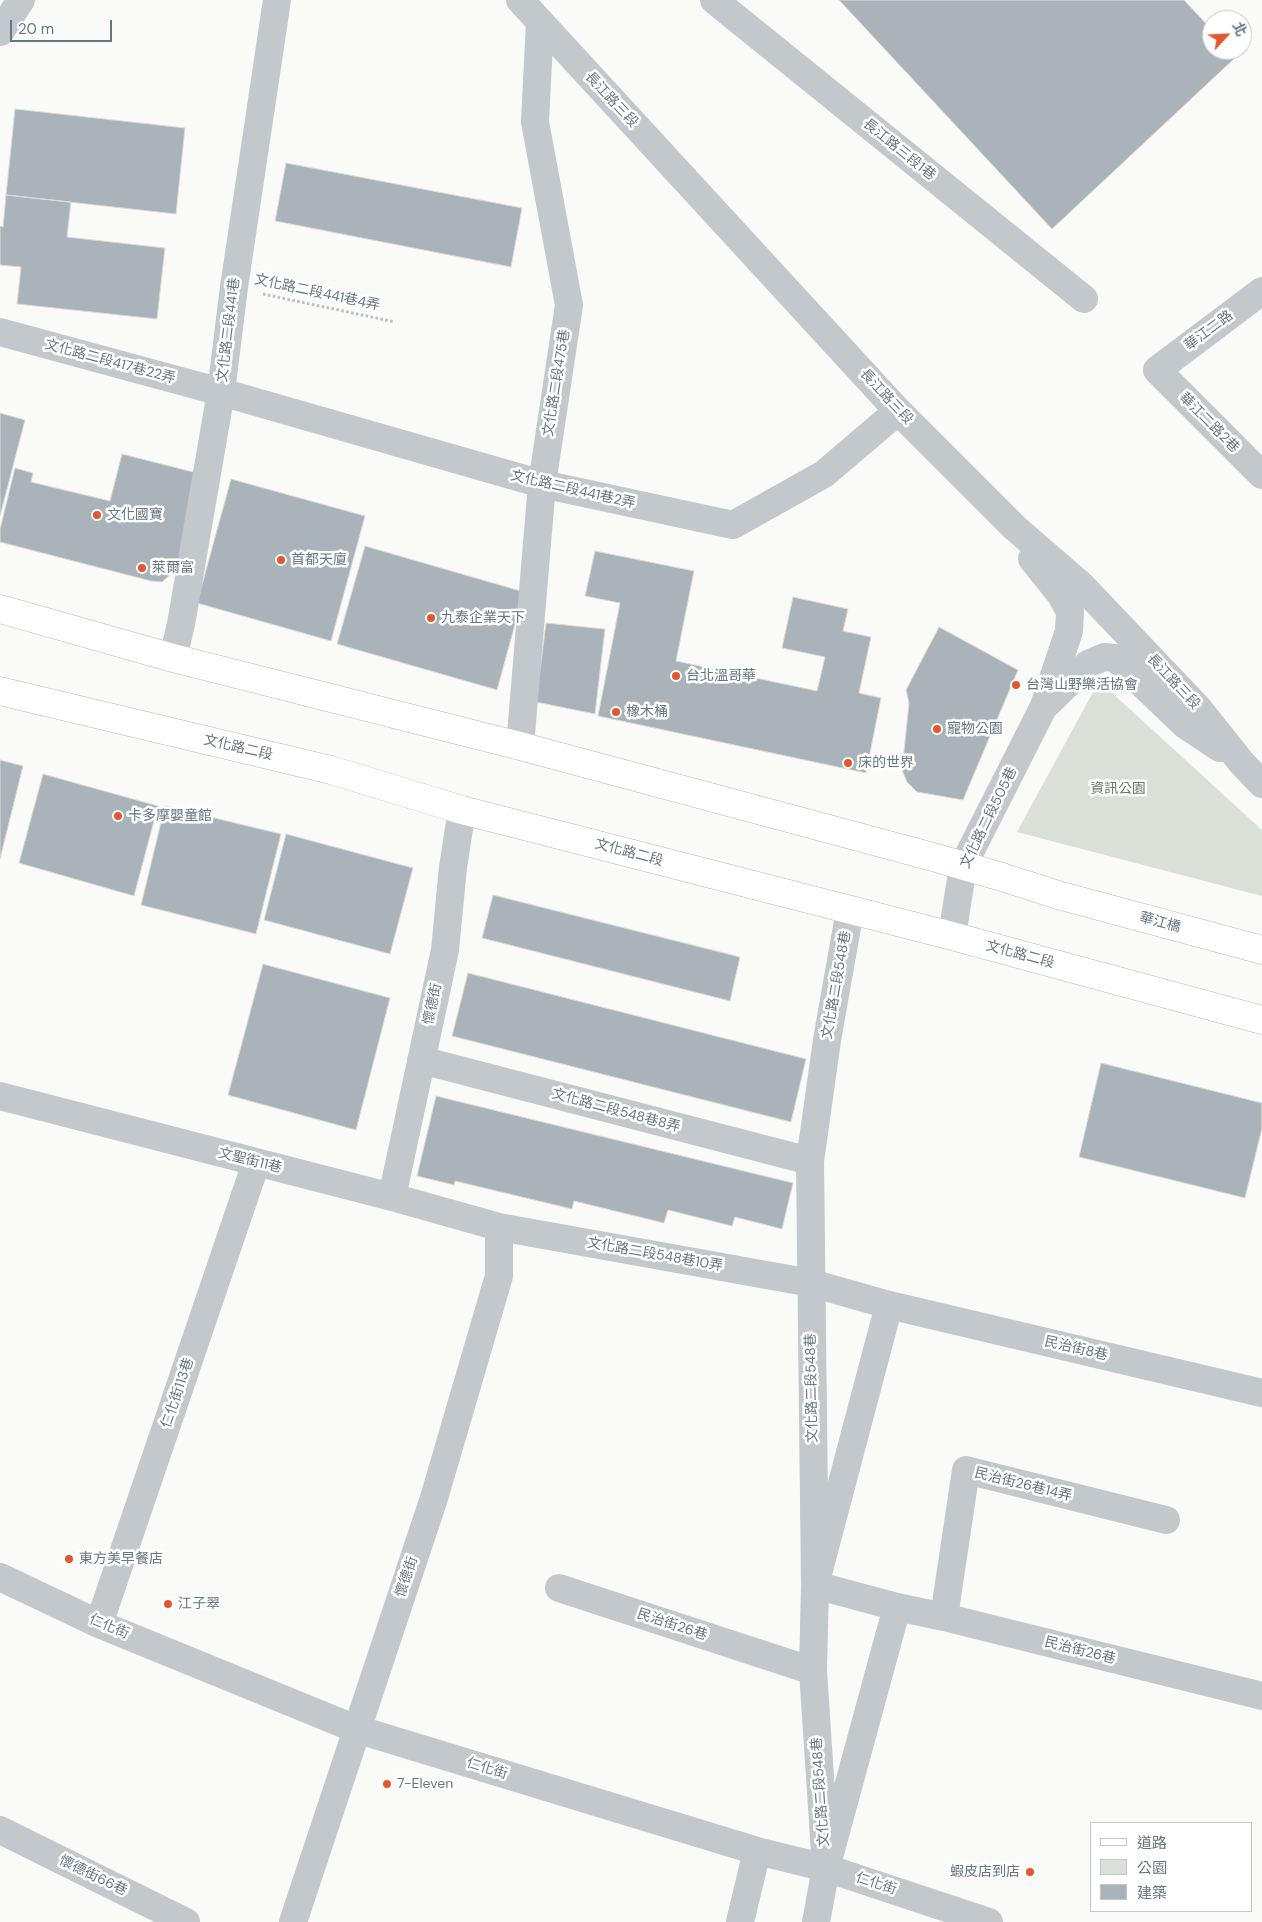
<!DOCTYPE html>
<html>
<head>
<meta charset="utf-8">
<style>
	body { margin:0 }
	#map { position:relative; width:1262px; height:1922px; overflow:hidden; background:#fafaf8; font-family:"DM Sans","Noto Sans TC",sans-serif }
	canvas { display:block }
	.legend { position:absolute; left:1090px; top:1822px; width:162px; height:90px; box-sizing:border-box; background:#fff; border:1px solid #c1c8cd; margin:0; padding:6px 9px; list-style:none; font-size:15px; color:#657683 }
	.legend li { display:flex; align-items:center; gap:10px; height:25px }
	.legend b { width:25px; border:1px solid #c1c8cd }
	.north { position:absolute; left:1202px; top:10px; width:50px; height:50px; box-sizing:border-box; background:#fff; border:1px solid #c1c8cd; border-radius:50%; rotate:65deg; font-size:14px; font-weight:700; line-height:20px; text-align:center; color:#657683 }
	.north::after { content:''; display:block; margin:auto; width:18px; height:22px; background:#e4572e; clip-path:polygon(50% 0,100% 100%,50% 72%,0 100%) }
	.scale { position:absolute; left:10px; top:20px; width:102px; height:22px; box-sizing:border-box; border:2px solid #657683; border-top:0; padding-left:6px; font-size:15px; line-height:18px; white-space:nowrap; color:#657683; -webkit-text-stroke:4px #fff; paint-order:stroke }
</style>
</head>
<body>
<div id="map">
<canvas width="1262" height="1922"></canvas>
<ul class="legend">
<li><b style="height:6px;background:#fff"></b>道路</li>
<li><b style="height:14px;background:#dadfd7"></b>公園</li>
<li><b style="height:14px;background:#aab3b9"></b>建築</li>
</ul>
<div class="north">北</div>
<div class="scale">20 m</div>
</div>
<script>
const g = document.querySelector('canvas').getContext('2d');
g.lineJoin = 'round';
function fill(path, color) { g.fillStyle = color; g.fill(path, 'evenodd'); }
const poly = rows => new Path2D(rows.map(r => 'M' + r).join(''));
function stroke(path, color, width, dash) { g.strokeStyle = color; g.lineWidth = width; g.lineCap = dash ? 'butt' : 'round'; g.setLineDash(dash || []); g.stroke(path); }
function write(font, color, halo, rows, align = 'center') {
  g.font = font + ' "DM Sans","Noto Sans TC",sans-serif'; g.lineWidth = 5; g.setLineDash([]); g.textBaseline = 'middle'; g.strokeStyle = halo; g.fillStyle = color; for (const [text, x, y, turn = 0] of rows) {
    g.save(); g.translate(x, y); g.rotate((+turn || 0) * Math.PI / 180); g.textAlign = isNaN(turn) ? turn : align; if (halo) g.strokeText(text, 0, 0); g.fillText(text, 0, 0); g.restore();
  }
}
fill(poly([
	[1099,681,1262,830,1262,896,1017,832]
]), '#dadfd7');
const building = poly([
	[839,0,1184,0,1212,30,1212,50,1230,50,1236,57,1052,229,839,0],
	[15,109,185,128,176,214,6,195,15,109],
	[286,163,522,208,511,267,275,221,286,163],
	[6,195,71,202,67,237,165,248,157,319,17,304,21,267,0,265,0,226,3,227,6,195],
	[0,413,25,420,0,516,0,413],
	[122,454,201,474,177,569,162,582,151,581,0,542,0,529,15,468,33,473,31,482,110,501,122,454],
	[231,479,365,516,331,641,197,603,231,479],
	[365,546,524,592,497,690,337,644,365,546],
	[595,551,694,571,676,661,817,691,825,657,782,648,793,597,848,609,843,631,871,637,859,693,881,698,866,773,598,716,620,603,585,596,595,551],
	[546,623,605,629,595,714,536,702,546,623],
	[939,627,1018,670,963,800,917,792,907,782,902,770,909,703,906,690,939,627],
	[0,760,23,766,0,859,0,760],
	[43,774,158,806,134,896,19,863,43,774],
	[165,806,281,834,256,934,141,905,165,806],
	[286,834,413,868,390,954,264,920,286,834],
	[493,895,740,957,730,1001,482,938,493,895],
	[263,964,390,998,356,1130,228,1095,263,964],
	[468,973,806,1059,791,1122,452,1036,468,973],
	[1101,1063,1262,1103,1262,1128,1245,1198,1079,1157,1101,1063],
	[436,1096,793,1183,782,1229,735,1217,732,1226,668,1210,664,1223,574,1201,572,1209,455,1181,454,1185,417,1176,436,1096]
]);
fill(building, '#aab3b9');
stroke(building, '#dcdcda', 1);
const major = poly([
	[0,609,173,658,520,746,933,857,1002,877,1058,895,1262,950],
	[0,691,331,770,462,810,952,936,1262,1020]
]);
stroke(major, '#b5babe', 29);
stroke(poly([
	[263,294,395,322]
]), '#bbbfc2', 3, [2.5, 2.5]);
stroke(poly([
	[520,0,898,411,1014,527,1080,584,1198,708,1241,762,1262,784],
	[714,0,1084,299],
	[0,32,21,0],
	[1262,291,1157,370,1262,475],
	[0,332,221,392,542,484,733,525,824,474,898,411],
	[173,658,181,624,221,392,234,287,277,0],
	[1047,704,1088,664,1104,657,1115,658,1184,724,1220,748],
	[520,746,542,484,569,305,535,122,540,22],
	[952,936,963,866,1044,706,1069,631,1070,612,1061,595,1032,559],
	[421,1060,810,1161],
	[0,1096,392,1197,499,1227,811,1283,889,1305,1262,1393],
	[392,1197,445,950,453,867,462,810],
	[889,1305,815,1585,897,1607,944,1617,1262,1696],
	[0,1577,99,1624,356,1729,757,1851,826,1868,989,1922],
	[559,1588,813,1671],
	[944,1617,966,1470,1166,1520],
	[99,1624,256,1163],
	[0,1830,186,1922],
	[826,1868,813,1671,815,1585,810,1161,827,1040,850,910],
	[293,1922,434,1498,499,1276,499,1227],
	[740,1922,757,1851],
	[816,1922,826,1868,897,1607]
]), '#c3c8cc', 28);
stroke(major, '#fff', 28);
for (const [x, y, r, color] of [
	[97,515,5,"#e4572e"],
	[281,560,5,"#e4572e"],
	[142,568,5,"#e4572e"],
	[431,618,5,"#e4572e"],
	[676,676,5,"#e4572e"],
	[1016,685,5,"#e4572e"],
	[616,712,5,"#e4572e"],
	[937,729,5,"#e4572e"],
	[848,763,5,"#e4572e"],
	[118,816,5,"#e4572e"],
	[69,1559,5,"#e4572e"],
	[168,1604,5,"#e4572e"],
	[387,1784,5,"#e4572e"],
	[1030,1872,5,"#e4572e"]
]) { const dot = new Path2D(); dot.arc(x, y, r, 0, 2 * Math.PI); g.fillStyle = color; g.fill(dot); stroke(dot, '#fff', 2); }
write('14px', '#657683', '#fff', [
	["長江路三段",611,100,47],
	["長江路三段1巷",899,150,39],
	["文化路二段441巷4弄",317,293,12],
	["文化路二段441巷",229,330,-83],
	["華江二路",1209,331,-37],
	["文化路二段417巷22弄",110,362,15],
	["文化路二段475巷",557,383,-81],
	["長江路三段",886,397,47],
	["華江二路2巷",1209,423,45],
	["文化路二段441巷2弄",573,490,13],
	["長江路三段",1173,682,47],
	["文化路二段",238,748,13],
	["文化路二段505巷",989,818,-64],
	["文化路二段",629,853,15],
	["華江橋",1160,923,15],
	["文化路二段",1020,955,15],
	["文化路二段548巷",837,985,-80],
	["懷德街",433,1004,-78],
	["文化路二段548巷8弄",616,1111,15],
	["文聖街11巷",250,1161,14],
	["文化路二段548巷10弄",655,1255,10],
	["民治街8巷",1076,1349,13],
	["文化路二段548巷",812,1388,-91],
	["仁化街113巷",178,1393,-71],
	["民治街26巷14弄",1023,1485,14],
	["懷德街",407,1577,-71],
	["民治街26巷",672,1625,18],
	["仁化街",109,1627,23],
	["民治街26巷",1080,1651,14],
	["仁化街",487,1769,17],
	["文化路二段548巷",821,1792,-94],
	["懷德街66巷",93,1876,26],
	["仁化街",876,1884,18]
]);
write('14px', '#657683', '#fff', [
	["文化國寶",107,515],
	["首都天廈",291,560],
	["萊爾富",152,568],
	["九泰企業天下",441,618],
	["台北溫哥華",686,676],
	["台灣山野樂活協會",1026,685],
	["橡木桶",626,712],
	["寵物公園",947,729],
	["床的世界",858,763],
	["卡多摩嬰童館",128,816],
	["東方美早餐店",79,1559],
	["江子翠",178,1604],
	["7-Eleven",397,1784],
	["蝦皮店到店",1020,1872,"right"]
], 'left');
write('14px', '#687a64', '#fff', [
	["資訊公園",1118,789]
]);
</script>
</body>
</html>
